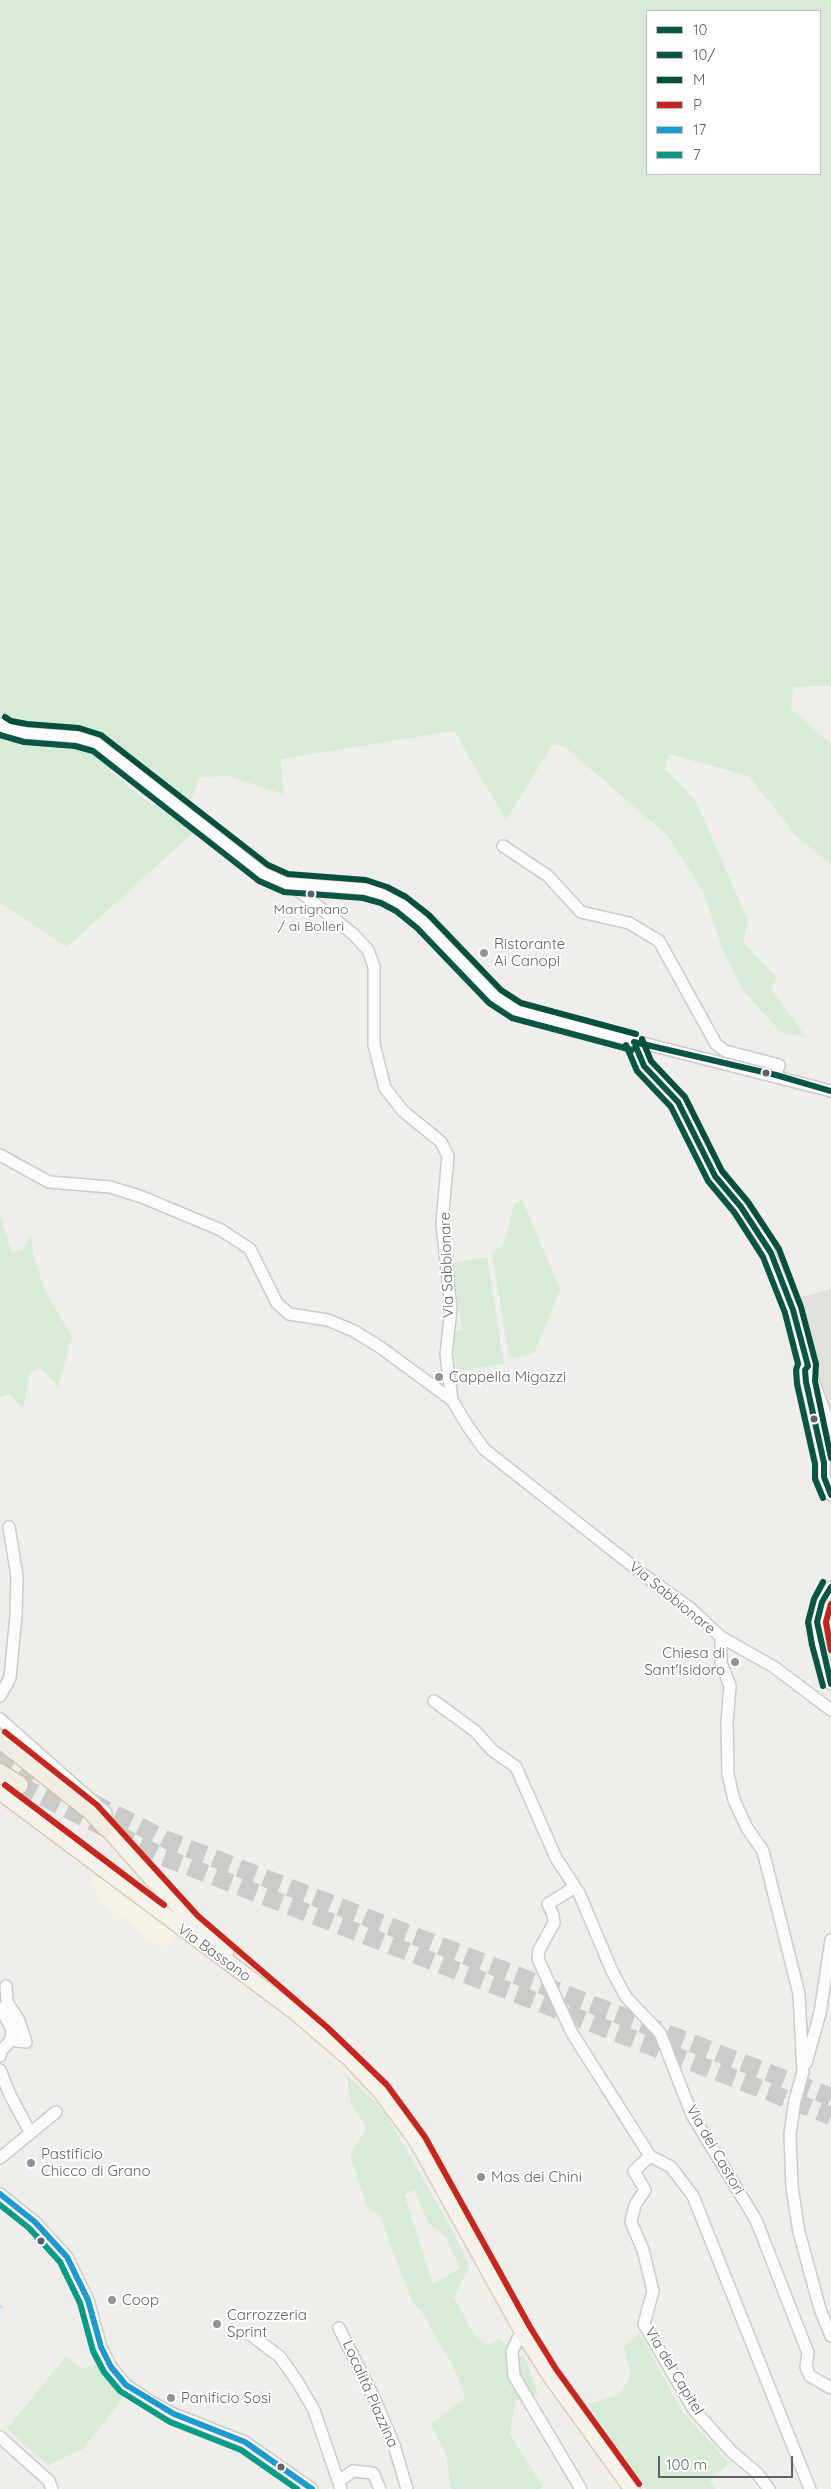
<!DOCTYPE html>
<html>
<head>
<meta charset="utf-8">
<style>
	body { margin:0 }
	#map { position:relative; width:831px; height:2489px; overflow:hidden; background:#efeeea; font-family:Quicksand,sans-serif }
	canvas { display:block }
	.legend { position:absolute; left:646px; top:10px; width:175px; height:165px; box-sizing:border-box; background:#fff; border:1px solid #bfc1c3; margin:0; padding:6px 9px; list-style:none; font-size:15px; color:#5f6368 }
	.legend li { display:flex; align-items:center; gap:10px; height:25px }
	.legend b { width:25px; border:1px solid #bfc1c3 }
	.scale { position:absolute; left:658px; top:2456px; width:135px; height:22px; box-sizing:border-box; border:2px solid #5f6368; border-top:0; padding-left:6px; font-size:15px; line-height:18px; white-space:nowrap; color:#5f6368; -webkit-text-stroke:4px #fff; paint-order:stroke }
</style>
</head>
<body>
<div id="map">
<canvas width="831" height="2489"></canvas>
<ul class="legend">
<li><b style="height:6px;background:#0a5543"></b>10</li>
<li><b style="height:6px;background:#0a5543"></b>10/</li>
<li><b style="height:6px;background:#074e3c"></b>M</li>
<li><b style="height:6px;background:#c52720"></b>P</li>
<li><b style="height:6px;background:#1f9acf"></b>17</li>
<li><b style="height:6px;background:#0a9b86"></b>7</li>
</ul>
<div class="scale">100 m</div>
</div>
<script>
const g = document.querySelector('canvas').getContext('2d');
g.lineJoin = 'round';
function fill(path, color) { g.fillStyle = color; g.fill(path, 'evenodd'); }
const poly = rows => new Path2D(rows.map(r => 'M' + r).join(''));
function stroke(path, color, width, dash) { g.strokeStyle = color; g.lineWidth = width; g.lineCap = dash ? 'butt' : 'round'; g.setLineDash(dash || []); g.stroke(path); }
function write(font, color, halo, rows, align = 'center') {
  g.font = font + ' Quicksand,sans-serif'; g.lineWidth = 4; g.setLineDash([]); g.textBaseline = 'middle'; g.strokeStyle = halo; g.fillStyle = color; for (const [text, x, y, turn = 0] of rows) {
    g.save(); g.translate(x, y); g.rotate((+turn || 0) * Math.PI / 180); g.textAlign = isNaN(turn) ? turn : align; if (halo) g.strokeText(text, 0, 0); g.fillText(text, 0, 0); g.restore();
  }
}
fill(poly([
	[97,1873,174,1933,165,1946,156,1944,103,1902,90,1880]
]), '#f7f3e4');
fill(poly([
	[831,1289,831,1411,809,1357,794,1299]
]), '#e2e0da');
fill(poly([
	[0,0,831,0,831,686,793,687,791,709,831,744,831,864,797,837,749,776,669,754,665,769,696,801,748,921,743,942,776,977,772,991,806,1037,782,1033,744,992,722,947,703,891,667,835,565,747,553,744,506,820,454,731,281,759,283,794,229,776,199,777,190,806,126,756,110,771,153,806,160,801,194,832,67,947,0,903,0,716,3,715,0,712],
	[647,11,820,11,820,174,647,174],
	[522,1199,560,1290,534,1353,509,1359,492,1252,503,1246,514,1204],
	[0,1215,12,1253,23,1250,31,1236,34,1258,45,1291,72,1337,58,1387,40,1368,30,1372,23,1409,10,1394,0,1397],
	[487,1257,504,1364,457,1371,451,1332,462,1330,452,1263],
	[346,2074,384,2111,454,2233,470,2267,454,2297,474,2334,487,2345,499,2339,526,2360,538,2394,515,2401,510,2434,543,2487,541,2489,451,2489,446,2454,431,2424,465,2398,456,2372,422,2312,412,2302,380,2216,367,2207,350,2155,367,2128,351,2104],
	[415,2190,428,2223,445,2236,460,2268,433,2284,404,2194],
	[640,2333,680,2409,729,2463,710,2481,716,2489,647,2489,588,2404,619,2395,631,2375,624,2347],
	[66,2356,82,2369,100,2362,125,2395,83,2449,48,2465,7,2429]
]), '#d8ebd6');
stroke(poly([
	[0,2306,2,2308]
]), '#bfe0f9', 2.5);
stroke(poly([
	[0,1752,36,1775],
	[19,1785,161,1856,831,2116],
	[91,1802,167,1840,831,2097]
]), '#cbcbca', 18, [18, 9]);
const minor = poly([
	[0,724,7,729,26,733,77,737,97,743,263,873,286,883,365,889,384,895,401,904,423,922,495,997,517,1011,831,1091],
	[503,846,548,876,581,912,629,923,659,941,716,1044,725,1051,779,1065,776,1075],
	[286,883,303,894,353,934,368,950,374,967,374,1045,385,1088,403,1111,441,1142,448,1156,442,1223,451,1309,446,1354,452,1400,467,1425,484,1449,644,1575,691,1609,721,1637,774,1667,831,1710],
	[634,1042,644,1066,678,1102,715,1176,741,1207,765,1242,793,1310,808,1366,831,1430],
	[0,1155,49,1182,110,1187,142,1197,221,1230,250,1249,277,1303,289,1314,328,1320,354,1331,380,1347,452,1400],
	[805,1369,806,1382,824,1463,824,1477,831,1495],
	[831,1587,822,1602,817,1622,820,1643,831,1684],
	[721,1637,721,1663,730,1686,727,1722,728,1774,734,1800,747,1828,763,1851,799,1994,803,2072,795,2100,790,2134,792,2187,799,2232,820,2309,831,2336],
	[0,1696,10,1678,16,1615,17,1576,9,1527],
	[434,1701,475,1731,492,1750,516,1767,556,1858,579,1893,612,1971,626,1997,660,2033,692,2115,756,2220,808,2353,806,2367,810,2376,831,2388],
	[0,1719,106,1813,106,1827],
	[575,1887,548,1904,553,1915,554,1923,539,1950,538,1959,572,2033,650,2156,671,2167,693,2196,810,2489],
	[6,1986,7,2002,19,2021,26,2042,11,2040],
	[0,2008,12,2029,11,2040,1,2051,0,2056],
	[806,2063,820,2013,831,1940],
	[0,2070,10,2095,30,2132],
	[650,2156,634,2171,645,2190,635,2205,631,2222,643,2250,653,2291,644,2324,694,2410,732,2452,757,2473,769,2489],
	[0,2158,56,2112],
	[0,2194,35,2222,67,2257,88,2300,101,2347,111,2367,126,2385,153,2403,174,2414,245,2442,312,2489],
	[339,2328,375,2400,394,2445,407,2489],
	[522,2331,512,2351,514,2376,581,2489],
	[251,2335,280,2357,297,2381,314,2410,341,2489],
	[0,2437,49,2481,52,2489],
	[339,2481,353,2471,373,2473,380,2489]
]);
const major = poly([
	[0,1792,295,2012,350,2059,380,2091,417,2141,522,2331,549,2374,632,2489],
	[106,1827,161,1889,226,1952]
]);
const highway = poly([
	[0,1739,91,1811,106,1827],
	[0,1773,19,1785]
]);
stroke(minor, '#cbcccc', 14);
stroke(major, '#d7ceb8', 18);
stroke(highway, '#c8b996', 20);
stroke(minor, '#fdfcfc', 11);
stroke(major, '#f4f2e9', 15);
stroke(highway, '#f0ede3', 18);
stroke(poly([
	[634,1042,644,1066,678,1102,715,1176,741,1207,771,1253,793,1310,808,1366,805,1370,806,1382,824,1463,824,1477,831,1495],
	[634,1042,776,1075,831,1091],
	[831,1587,822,1602,817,1622,831,1684]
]), '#0a5543', 6);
stroke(poly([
	[0,735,24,742,75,746,93,751,259,881,284,892,363,898,381,903,396,911,417,928,489,1003,512,1018,632,1050],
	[626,1045,637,1071,671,1107,708,1181,734,1212,763,1257,785,1313,798,1364,796,1370,797,1384,815,1464,815,1479,823,1498],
	[823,1686,812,1645,808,1622,814,1599,823,1582]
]), '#0a5543', 6);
stroke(poly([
	[5,717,11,721,27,724,79,728,101,735,268,865,288,874,366,880,387,887,406,897,429,915,501,990,521,1003,636,1034],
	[642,1039,651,1061,685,1097,722,1171,748,1202,779,1249,801,1307,816,1364,815,1381,831,1458]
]), '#074e3c', 6);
stroke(poly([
	[831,1604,826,1622,831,1650],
	[5,1732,97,1805,198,1916,328,2028,387,2085,425,2137,530,2327,556,2369,639,2484],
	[5,1785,164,1905]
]), '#c52720', 6);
stroke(poly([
	[0,2194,35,2222,67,2257,88,2300,101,2347,111,2367,126,2385,174,2414,245,2442,312,2489]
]), '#1f9acf', 6);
stroke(poly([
	[0,2205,29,2228,60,2262,80,2303,93,2351,104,2372,120,2391,170,2422,241,2450,297,2489]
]), '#0a9b86', 6);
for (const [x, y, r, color] of [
	[311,894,4.5,"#5f6368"],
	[484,953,5,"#919496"],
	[766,1073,4.5,"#5f6368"],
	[439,1377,5,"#919496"],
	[814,1419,4.5,"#5f6368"],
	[735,1662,5,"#919496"],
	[31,2163,5,"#919496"],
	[481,2177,5,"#919496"],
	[41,2241,4.5,"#5f6368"],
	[112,2300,5,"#919496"],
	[217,2324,5,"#919496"],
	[171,2398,5,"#919496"],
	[281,2467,4.5,"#5f6368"]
]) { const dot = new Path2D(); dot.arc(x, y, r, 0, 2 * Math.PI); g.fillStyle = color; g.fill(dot); stroke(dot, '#fff', 2); }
write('14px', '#5f6368', '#fff', [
	["Martignano",311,910],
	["/ ai Bolleri",311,927]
]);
write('15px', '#5f6368', '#fff', [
	["Ristorante",494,944],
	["Ai Canopi",494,961],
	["Cappella Migazzi",449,1377],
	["Chiesa di",725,1653,"right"],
	["Sant'Isidoro",725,1670,"right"],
	["Pastificio",41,2154],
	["Chicco di Grano",41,2171],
	["Mas dei Chini",491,2177],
	["Coop",122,2300],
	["Carrozzeria",227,2315],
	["Sprint",227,2332],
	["Panificio Sosi",181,2398]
], 'left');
write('15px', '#5f6368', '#fff', [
	["Via Sabbionare",447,1265,-92],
	["Via Sabbionare",672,1598,39],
	["Via Bassano",214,1953,36],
	["Via dei Castori",715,2150,60],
	["Via del Capitel",674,2371,59],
	["Località Piazzina",370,2394,66]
]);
</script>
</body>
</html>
